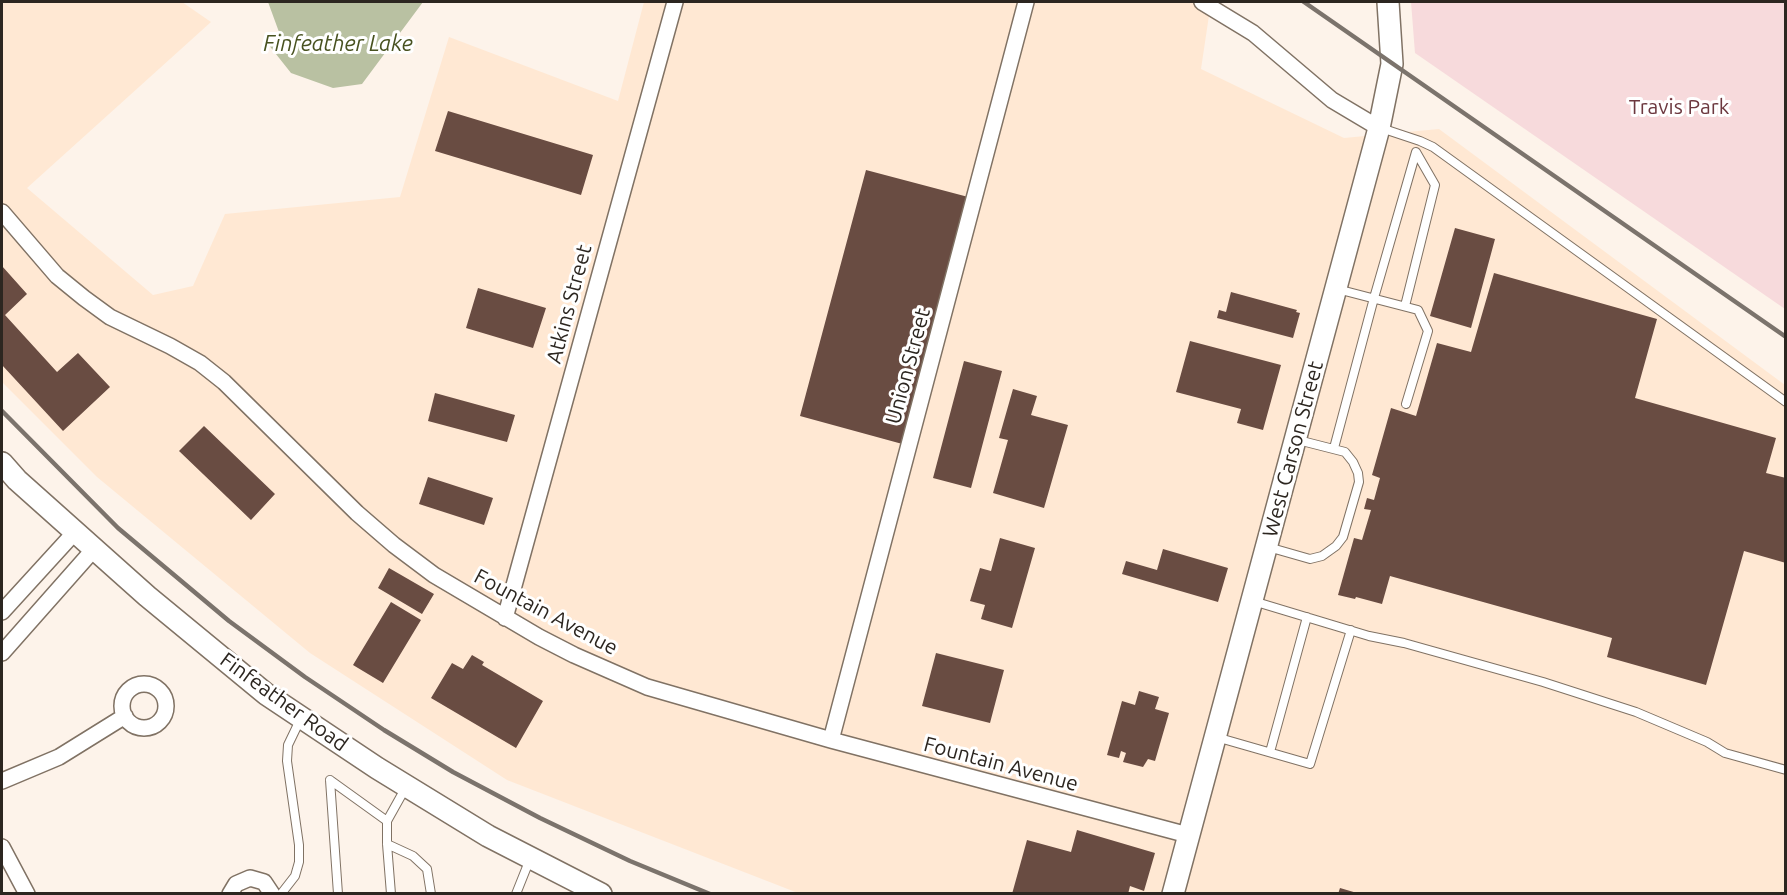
<!DOCTYPE html>
<html>
<head>
<meta charset="utf-8">
<style>
	body { margin:0 }
	#map { position:relative; width:1787px; height:895px; overflow:hidden; background:#fdf3ea; font-family:Ubuntu,sans-serif }
	canvas { display:block }
	.frame { position:absolute; inset:0; border:3px solid #2c2620; pointer-events:none }
</style>
</head>
<body>
<div id="map">
<canvas width="1787" height="895"></canvas>
<div class="frame"></div>
</div>
<script>
const g = document.querySelector('canvas').getContext('2d');
g.lineJoin = 'round';
function fill(path, color) { g.fillStyle = color; g.fill(path, 'evenodd'); }
const poly = rows => new Path2D(rows.map(r => 'M' + r).join(''));
function stroke(path, color, width, dash) { g.strokeStyle = color; g.lineWidth = width; g.lineCap = dash ? 'butt' : 'round'; g.setLineDash(dash || []); g.stroke(path); }
function write(font, color, halo, rows, align = 'center') {
  g.font = font + ' Ubuntu,sans-serif'; g.lineWidth = 6; g.setLineDash([]); g.textBaseline = 'middle'; g.strokeStyle = halo; g.fillStyle = color; for (const [text, x, y, turn = 0] of rows) {
    g.save(); g.translate(x, y); g.rotate((+turn || 0) * Math.PI / 180); g.textAlign = isNaN(turn) ? turn : align; if (halo) g.strokeText(text, 0, 0); g.fillText(text, 0, 0); g.restore();
  }
}
fill(poly([
	[2,2,182,2,211,22,27,188,153,295,193,286,225,214,400,197,449,37,618,101,644,2,1211,2,1201,69,1344,138,1439,129,1785,385,1785,893,798,893,507,780,310,653,97,477,2,382]
]), '#ffe8d3');
fill(poly([
	[1411,2,1785,2,1785,309,1415,53]
]), '#f7dadc');
fill(poly([
	[268,2,423,2,362,84,333,88,291,73,268,44,279,32]
]), '#b9c1a2');
fill(poly([
	[448,111,593,155,581,195,435,151],
	[866,170,972,198,906,445,800,416],
	[1455,228,1495,239,1471,328,1430,316],
	[2,266,27,294,5,315,57,372,78,353,110,387,63,431,2,365],
	[1494,273,1657,319,1635,398,1776,438,1766,473,1786,478,1786,563,1744,551,1706,685,1607,657,1612,638,1390,576,1382,604,1356,597,1355,599,1338,595,1354,538,1362,540,1371,510,1364,509,1367,498,1374,500,1380,478,1372,475,1391,408,1416,416,1437,343,1471,352],
	[478,288,546,308,533,348,466,328],
	[1231,292,1297,310,1296,312,1300,313,1293,338,1217,318,1219,310,1226,312],
	[1190,341,1281,365,1263,430,1237,423,1241,409,1176,392],
	[964,361,1002,371,971,488,933,478],
	[1013,389,1037,396,1031,415,1068,425,1044,508,993,493,1008,440,999,438],
	[435,393,515,415,507,442,428,421],
	[204,426,275,494,251,520,179,451],
	[428,477,493,498,484,525,419,504],
	[1000,538,1035,548,1012,628,981,619,985,605,970,601,980,568,991,571],
	[1163,549,1228,568,1218,602,1122,574,1126,561,1157,570],
	[389,568,434,594,422,614,378,588],
	[391,602,421,620,383,683,353,665],
	[936,653,1004,670,990,723,922,706],
	[472,655,484,662,482,665,543,701,516,748,431,698,452,663,463,669],
	[1139,691,1159,697,1155,709,1169,713,1155,761,1148,759,1143,767,1123,762,1126,753,1121,751,1119,758,1107,755,1122,701,1135,705],
	[1077,830,1155,853,1144,891,1130,886,1128,894,1012,894,1027,840,1071,852],
	[1340,888,1357,893,1357,894,1338,894]
]), '#694c42');
const lane = poly([
	[1381,128,1420,141,1433,147,1786,402],
	[1337,289,1418,310,1428,331,1406,404],
	[1334,448,1374,298,1416,152,1435,185,1405,306],
	[1268,547,1310,559,1322,556,1336,546,1343,537,1359,482,1358,473,1353,462,1345,452,1298,440],
	[1253,601,1369,636,1404,643,1543,682,1636,712,1707,742,1725,753,1786,770],
	[1216,737,1310,764,1351,630],
	[1270,752,1307,617],
	[330,780,338,894],
	[330,780,387,821],
	[387,844,413,856,427,869,431,894],
	[281,894,295,876,299,862,299,845,287,761,288,745,301,718],
	[391,894,387,844,387,821,406,787],
	[516,894,530,859]
]);
const street = poly([
	[1202,2,1253,33,1332,100,1379,128],
	[2,212,57,276,84,298,110,317,170,346,200,363,224,382,357,513,394,545,434,575,539,637,574,655,647,687,831,740,1188,835],
	[2,612,75,532],
	[505,618,675,2],
	[2,653,94,549],
	'122 706a22 22 0 1 1 44 0a22 22 0 1 1-44 0Z',
	[831,740,1026,2],
	[2,781,59,757,125,716],
	[2,847,27,894],
	[230,894,236,884,250,878,264,882,272,894]
]);
const secondary = poly([
	[2,463,17,480,147,596,266,694,377,768,488,836,601,894],
	[1173,894,1379,128,1392,64,1388,2]
]);
stroke(lane, '#807264', 10);
stroke(street, '#807264', 18);
stroke(secondary, '#807264', 24);
stroke(lane, '#fff', 8);
stroke(street, '#fff', 15);
stroke(secondary, '#fff', 21);
stroke(poly([
	[1304,2,1786,337],
	[2,411,118,528,229,621,305,677,384,730,453,772,540,818,630,861,710,894]
]), '#7b736c', 4.5);
write('21px', '#6c383f', '#fff', [
	["Travis Park",1679,107]
]);
write('21px', '#2c2620', '#fff', [
	["Atkins Street",569,304,-75],
	["Union Street",908,366,-75],
	["West Carson Street",1293,449,-75],
	["Fountain Avenue",546,612,28],
	["Finfeather Road",284,702,36],
	["Fountain Avenue",1001,764,15]
]);
write('italic 22px', '#485220', '#fff', [
	["Finfeather Lake",338,44]
]);
</script>
</body>
</html>
